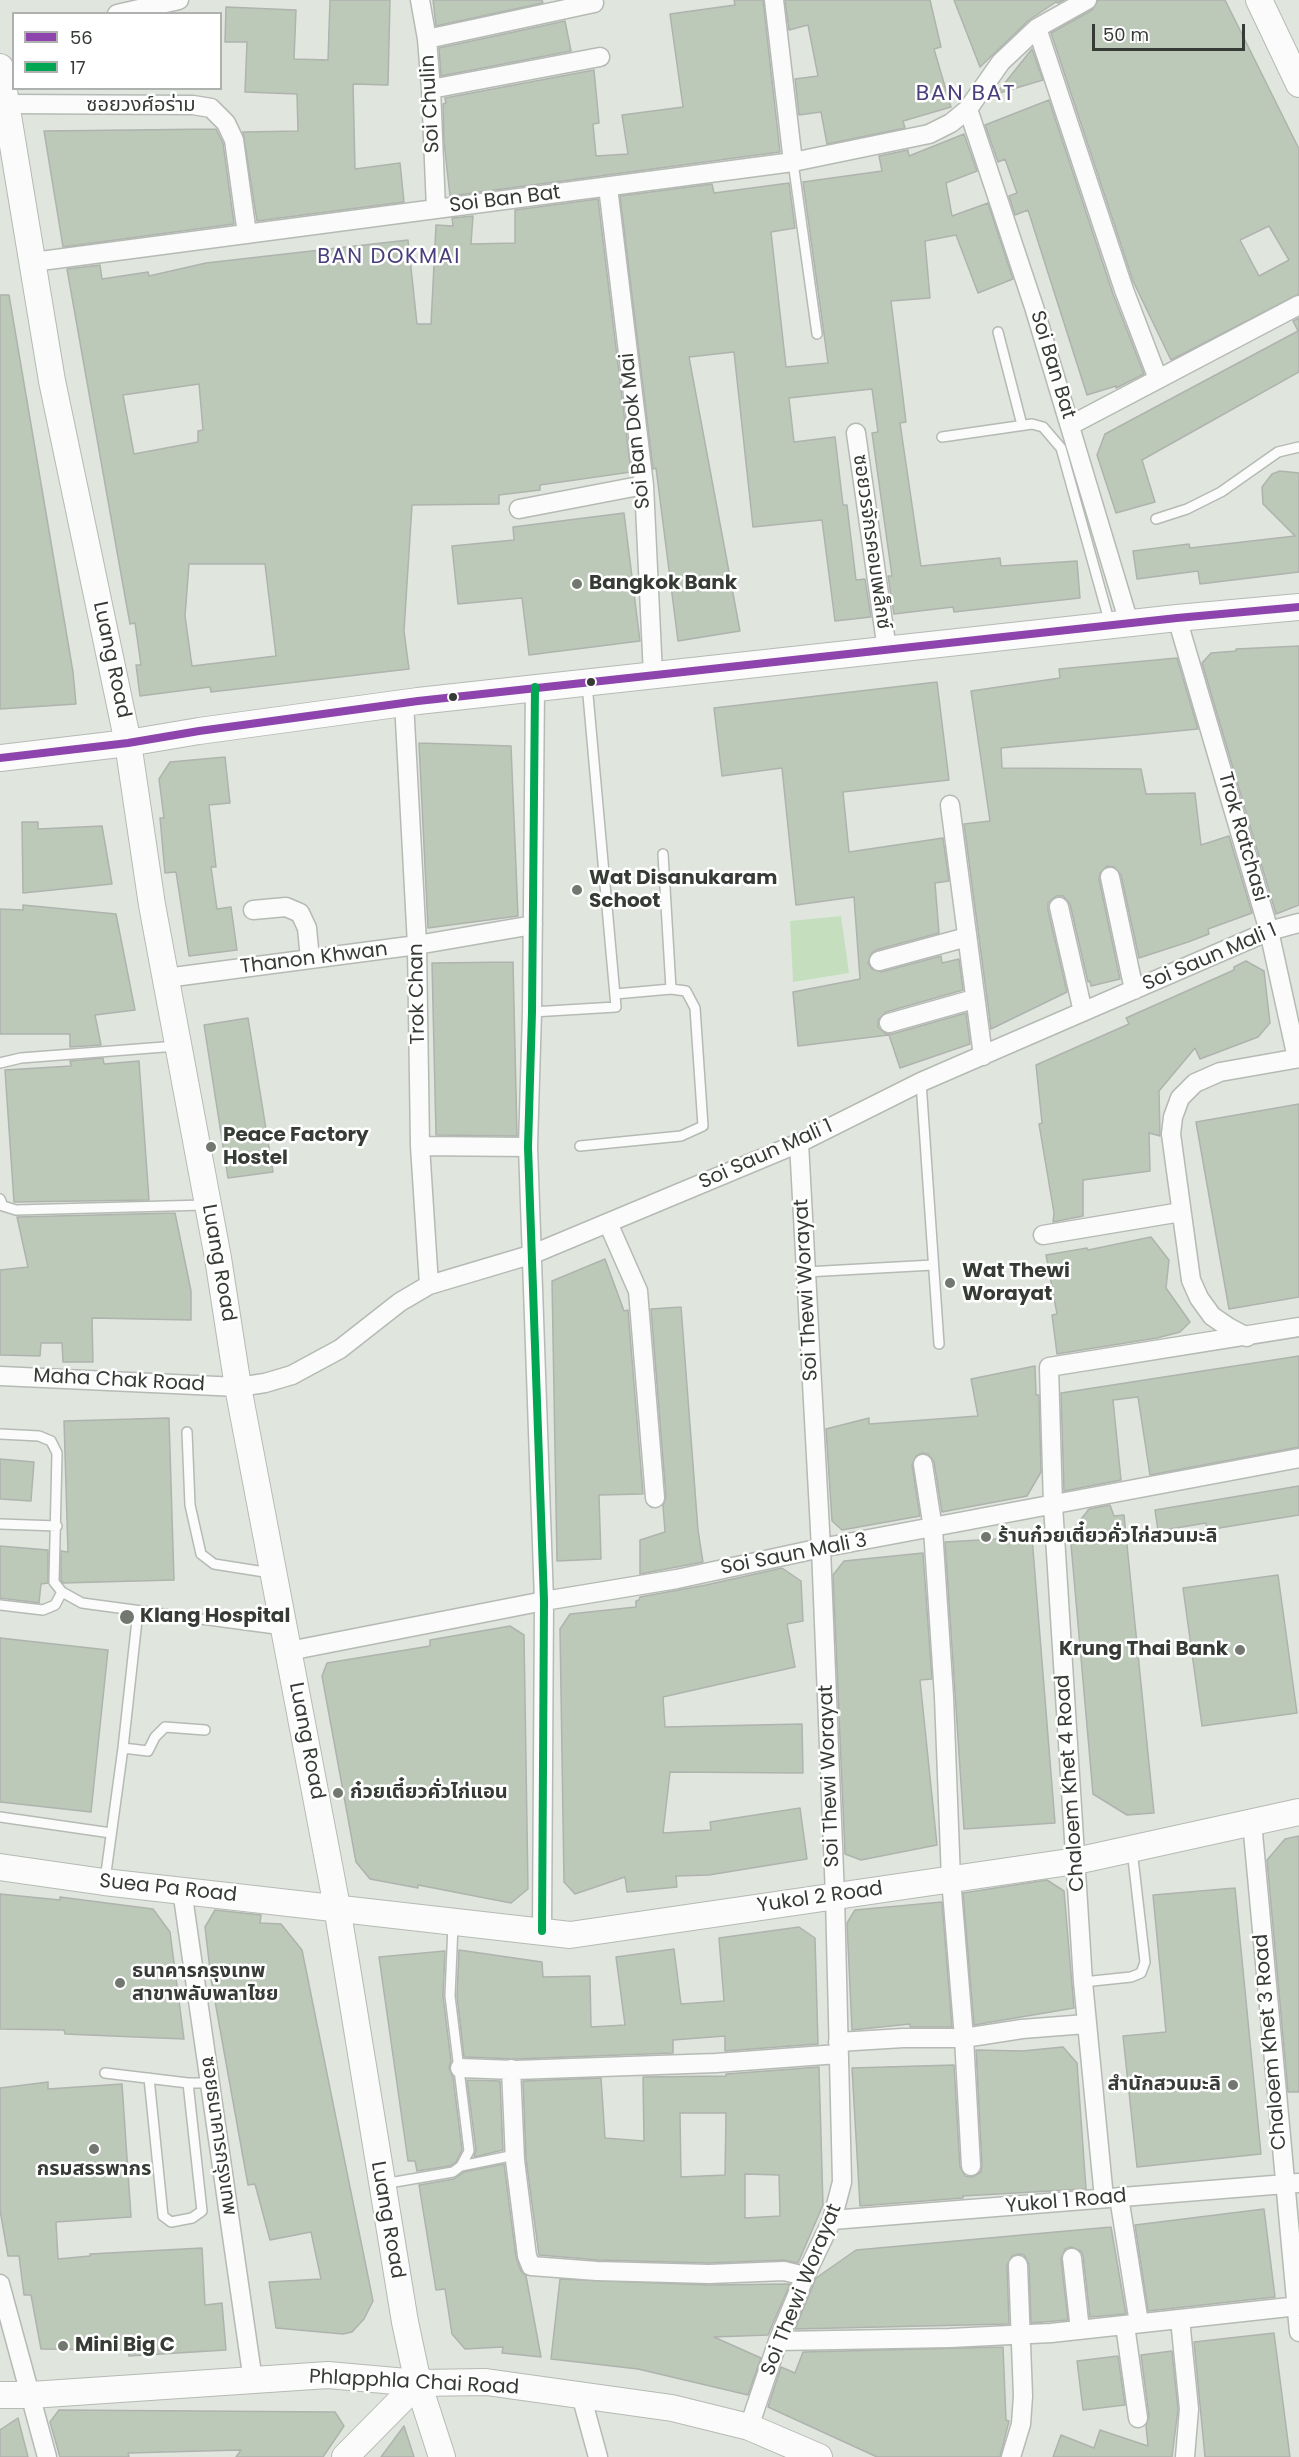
<!DOCTYPE html>
<html>
<head>
<meta charset="utf-8">
<style>
	body { margin:0 }
	#map { position:relative; width:1299px; height:2457px; overflow:hidden; background:#e0e6de; font-family:Poppins,sans-serif }
	canvas { display:block }
	.legend { position:absolute; left:12px; top:12px; width:210px; height:78px; box-sizing:border-box; background:#fff; border:2px solid #afb1ae; margin:0; padding:8px 10px; list-style:none; font-size:18px; color:#363b35 }
	.legend li { display:flex; align-items:center; gap:12px; height:30px }
	.legend b { width:30px; border:2px solid #afb1ae }
	.scale { position:absolute; left:1092px; top:24px; width:153px; height:27px; box-sizing:border-box; border:3px solid #363b35; border-top:0; padding-left:8px; font-size:18px; line-height:21px; white-space:nowrap; color:#363b35; -webkit-text-stroke:4px #fff; paint-order:stroke }
</style>
</head>
<body>
<div id="map">
<canvas width="1299" height="2457"></canvas>
<ul class="legend">
<li><b style="height:8px;background:#8e44ad"></b>56</li>
<li><b style="height:8px;background:#00a651"></b>17</li>
</ul>
<div class="scale">50 m</div>
</div>
<script>
const g = document.querySelector('canvas').getContext('2d');
g.lineJoin = 'round';
function fill(path, color) { g.fillStyle = color; g.fill(path, 'evenodd'); }
const poly = rows => new Path2D(rows.map(r => 'M' + r).join(''));
function stroke(path, color, width, dash) { g.strokeStyle = color; g.lineWidth = width; g.lineCap = dash ? 'butt' : 'round'; g.setLineDash(dash || []); g.stroke(path); }
function write(font, color, halo, rows, align = 'center') {
  g.font = font + ' Poppins,"Noto Sans Thai",sans-serif'; g.lineWidth = 5; g.setLineDash([]); g.textBaseline = 'middle'; g.strokeStyle = halo; g.fillStyle = color; for (const [text, x, y, turn = 0] of rows) {
    g.save(); g.translate(x, y); g.rotate((+turn || 0) * Math.PI / 180); g.textAlign = isNaN(turn) ? turn : align; if (halo) g.strokeText(text, 0, 0); g.fillText(text, 0, 0); g.restore();
  }
}
fill(poly([
	[841,916,849,973,793,982,790,921]
]), '#c4debe');
const building = poly([
	[330,0,390,0,388,85,353,84,355,169,400,163,404,202,257,221,243,132,298,131,297,94,245,92,247,42,225,42,226,7,296,10,294,59,328,60,330,0],
	[433,0,542,0,543,3,436,26,433,0],
	[734,0,763,0,780,152,450,196,444,142,443,104,446,103,445,98,594,70,599,123,593,124,596,156,628,154,622,115,683,107,670,14,735,5,734,0],
	[785,0,930,0,941,47,934,49,951,107,903,121,905,128,827,144,821,112,799,115,795,79,818,76,808,25,789,30,785,0],
	[954,0,1064,0,1058,3,1056,2,1029,20,980,67,954,0],
	[1098,0,1225,0,1299,149,1299,294,1171,360,1133,281,1051,33,1092,10,1098,0],
	[1269,226,1289,260,1259,276,1240,240,1269,226],
	[565,21,571,51,441,76,439,48,565,21],
	[1032,49,1043,80,996,94,1032,49],
	[1049,100,1113,294,1144,374,1116,388,1116,386,1087,395,1028,210,1015,215,1009,196,1017,193,1005,159,998,162,985,125,1049,100],
	[216,129,223,143,234,224,63,247,44,131,216,129],
	[964,134,977,171,946,183,952,216,988,203,1013,279,978,293,956,235,925,241,930,298,891,301,906,422,900,423,921,566,1000,558,1001,566,1077,561,1080,598,954,612,953,607,894,614,888,576,892,576,872,433,878,432,872,389,789,398,794,442,835,437,843,505,847,505,856,580,865,579,871,617,835,621,822,520,753,527,734,352,689,357,740,631,678,641,656,468,653,469,620,196,712,184,714,193,789,183,795,228,771,232,786,367,828,363,803,182,882,171,879,156,908,150,909,156,964,134],
	[598,199,631,472,540,485,540,490,499,495,499,504,412,505,404,631,409,669,211,692,210,687,140,696,136,665,141,665,135,623,130,624,121,574,67,269,100,265,102,279,148,272,149,276,206,263,408,240,417,324,431,324,436,225,453,226,452,218,473,216,471,244,515,243,515,210,598,199],
	[199,384,203,430,198,431,198,442,134,454,123,395,199,384],
	[189,564,265,564,276,656,192,666,185,616,189,564],
	[0,295,9,295,73,672,76,704,0,709,0,295],
	[1299,318,1299,372,1142,460,1155,502,1116,513,1097,455,1105,434,1298,331,1293,321,1299,318],
	[1280,471,1299,473,1299,572,1200,584,1198,571,1137,579,1133,551,1189,544,1190,548,1295,536,1263,504,1262,487,1272,474,1280,471],
	[624,513,640,641,529,655,522,598,458,604,452,546,514,540,513,527,624,513],
	[1299,646,1299,905,1276,914,1202,663,1211,653,1236,651,1236,649,1299,646],
	[1177,658,1198,729,1001,748,1002,768,1141,769,1146,794,1195,793,1201,845,1229,836,1252,913,1208,929,1209,934,1188,942,1139,958,1121,875,1114,867,1107,866,1100,873,1099,879,1120,979,1091,986,1090,981,1088,982,1070,904,1063,896,1056,896,1048,903,1048,910,1067,992,991,1029,964,824,990,821,971,691,1060,678,1059,669,1177,658],
	[937,682,949,780,843,792,849,852,943,838,949,881,935,883,939,933,876,950,871,954,868,963,872,969,881,972,941,956,942,963,959,959,963,990,886,1012,878,1020,878,1027,886,1034,892,1034,966,1013,970,1044,900,1068,889,1035,798,1046,793,992,860,979,854,897,796,905,782,768,722,776,714,708,937,682],
	[419,743,511,746,518,916,428,928,419,743],
	[225,757,230,803,209,805,216,867,211,867,217,909,231,907,237,950,189,956,176,872,165,873,160,818,164,818,159,779,170,762,225,757],
	[22,822,38,822,38,829,102,826,112,884,23,893,22,822],
	[23,905,116,914,135,1010,95,1015,101,1045,70,1047,70,1034,0,1034,0,909,23,910,23,905],
	[1246,961,1264,971,1270,1023,1258,1037,1200,1059,1195,1048,1159,1091,1160,1136,1149,1133,1150,1171,1083,1180,1083,1216,1053,1222,1054,1213,1039,1124,1042,1123,1036,1065,1129,1024,1126,1018,1234,970,1234,967,1246,961],
	[513,962,517,1136,436,1135,432,963,513,962],
	[248,1018,273,1172,228,1178,204,1025,248,1018],
	[103,1058,104,1064,139,1061,149,1200,14,1202,5,1070,71,1066,70,1061,103,1058],
	[1299,1104,1299,1297,1229,1309,1196,1122,1299,1104],
	[175,1213,191,1291,191,1320,92,1318,93,1362,63,1362,62,1343,41,1343,40,1356,0,1355,0,1270,28,1267,17,1217,175,1213],
	[1151,1237,1169,1260,1166,1288,1190,1322,1180,1332,1157,1338,1057,1354,1052,1315,1057,1314,1046,1255,1087,1248,1088,1250,1151,1237],
	[605,1259,624,1311,628,1310,643,1494,599,1495,601,1559,557,1561,552,1281,605,1259],
	[681,1307,698,1530,703,1562,640,1574,640,1540,665,1532,663,1506,666,1497,651,1309,681,1307],
	[1299,1356,1299,1447,1150,1475,1138,1397,1113,1400,1121,1480,1064,1491,1061,1393,1299,1356],
	[1035,1366,1036,1395,1039,1395,1041,1472,1027,1496,942,1512,934,1462,928,1454,922,1453,916,1456,912,1465,920,1516,842,1530,832,1521,826,1429,869,1418,869,1424,978,1416,971,1379,1035,1366],
	[169,1418,174,1580,63,1583,61,1580,61,1551,68,1552,64,1421,169,1418],
	[0,1459,34,1462,31,1501,0,1499,0,1459],
	[1299,1486,1299,1515,1207,1530,1206,1523,1158,1531,1155,1510,1299,1486],
	[1110,1505,1114,1516,1124,1515,1154,1813,1127,1815,1093,1794,1070,1533,1089,1509,1110,1505],
	[1032,1537,1055,1823,964,1829,945,1542,1032,1537],
	[0,1546,48,1550,48,1583,41,1584,39,1603,0,1598,0,1546],
	[923,1553,932,1679,920,1680,937,1845,861,1860,845,1854,833,1575,844,1561,923,1553],
	[782,1568,801,1581,803,1621,787,1624,795,1667,663,1697,665,1727,802,1724,803,1773,670,1772,663,1833,711,1830,710,1822,800,1808,807,1859,709,1875,676,1876,677,1887,627,1892,625,1877,575,1894,564,1882,560,1629,570,1614,636,1607,636,1601,639,1600,640,1597,706,1585,782,1568],
	[1278,1575,1297,1713,1202,1726,1183,1588,1278,1575],
	[510,1626,524,1635,528,1889,511,1903,418,1885,418,1888,370,1879,356,1862,322,1676,327,1663,430,1646,430,1640,510,1626],
	[0,1638,108,1650,91,1812,0,1802,0,1638],
	[1299,1836,1299,2092,1288,2092,1267,1860,1285,1839,1299,1836],
	[1047,1880,1064,1891,1074,2008,974,2025,963,1893,1047,1880],
	[1235,1888,1261,2154,1137,2167,1123,2036,1166,2032,1153,1895,1235,1888],
	[0,1894,60,1900,60,1897,153,1909,170,1932,184,2039,65,2034,64,2030,0,2029,0,1894],
	[942,1902,952,2027,910,2027,910,2024,852,2030,847,1923,855,1910,942,1902],
	[215,1910,261,1915,260,1923,281,1924,302,1950,373,2301,364,2319,352,2332,343,2334,276,2328,269,2282,321,2279,311,2232,270,2240,255,2184,248,2185,211,1979,205,1927,215,1910],
	[799,1927,815,1938,818,2044,725,2051,725,2036,673,2040,673,2053,515,2059,464,2057,457,1996,459,1950,542,1962,543,1977,590,1976,591,2027,625,2025,616,1957,674,1949,681,2004,724,2001,719,1938,799,1927],
	[445,1951,443,1996,451,2061,449,2068,453,2077,462,2150,456,2162,450,2166,417,2171,415,2161,408,2161,379,1957,445,1951],
	[1063,2047,1077,2063,1086,2189,963,2196,963,2198,860,2206,852,2068,954,2065,960,2167,965,2176,972,2177,981,2172,982,2165,976,2050,1022,2051,1063,2047],
	[819,2067,823,2205,798,2263,784,2260,709,2263,598,2260,539,2255,526,2159,523,2081,601,2078,605,2138,644,2141,643,2077,726,2076,726,2074,819,2067],
	[680,2113,726,2113,725,2175,681,2177,680,2113],
	[745,2174,779,2175,780,2216,745,2218,745,2174],
	[467,2080,500,2081,503,2150,474,2157,476,2150,467,2080],
	[48,2082,48,2089,122,2084,131,2217,56,2222,58,2259,90,2256,90,2254,202,2248,205,2305,222,2303,226,2350,129,2356,128,2350,41,2349,31,2295,24,2295,19,2256,8,2256,0,2210,0,2088,48,2082],
	[504,2164,516,2257,521,2271,526,2276,541,2357,502,2353,503,2347,465,2349,452,2334,445,2289,436,2290,419,2185,454,2179,464,2172,504,2164],
	[1264,2209,1275,2297,1148,2311,1135,2225,1264,2209],
	[1111,2227,1126,2314,1090,2317,1083,2256,1081,2251,1071,2247,1065,2249,1061,2259,1068,2320,1031,2323,1029,2264,1024,2255,1018,2254,1012,2256,1007,2265,1009,2324,795,2329,816,2278,856,2250,1111,2227],
	[560,2279,709,2285,790,2284,768,2335,714,2337,761,2358,748,2395,638,2369,551,2359,560,2279],
	[1274,2333,1290,2457,1205,2457,1194,2342,1274,2333],
	[1003,2347,1006,2420,1009,2421,1000,2457,877,2457,768,2407,781,2367,795,2373,803,2352,1003,2347],
	[1172,2351,1178,2409,1172,2457,1053,2457,1061,2435,1094,2448,1100,2430,1148,2446,1146,2426,1149,2416,1141,2355,1172,2351],
	[1118,2356,1125,2405,1083,2410,1077,2361,1118,2356],
	[59,2410,335,2412,344,2426,323,2457,236,2457,241,2450,128,2453,129,2457,60,2457,50,2422,59,2410],
	[18,2418,28,2457,0,2457,0,2430,18,2418],
	[404,2426,414,2457,381,2457,404,2426]
]);
fill(building, '#bcc8b8');
stroke(building, '#afb3ae', 1.5);
const lane = poly([
	[793,162,817,334],
	[998,332,1022,425],
	[942,437,1032,424,1043,427,1061,448,1110,624],
	[1156,519,1187,509,1221,492,1278,452,1299,447],
	[663,854,671,989],
	[532,1012,616,1007,587,684],
	[0,1063,21,1058,177,1046],
	[921,1082,939,1344],
	[580,1146,681,1136,703,1126,695,1008,686,991,671,989,615,994],
	[0,1199,3,1206,16,1210,205,1205],
	[806,1272,933,1265],
	[187,1432,190,1505,201,1554,214,1564,271,1573],
	[0,1434,39,1436,51,1441,57,1453,54,1582,62,1592,82,1603,283,1630],
	[0,1524,57,1526],
	[0,1605,43,1610,55,1605,62,1592],
	[123,1748,148,1751,155,1737,165,1727,205,1730],
	[0,1817,111,1833],
	[105,1880,123,1748,138,1611],
	[1083,1982,1131,1977,1141,1973,1145,1962,1132,1850],
	[105,2073,188,2083,211,2083],
	[149,2078,163,2216,171,2222,192,2218,202,2211,188,2083],
	[461,2166,515,2155],
	[383,2184,453,2172,461,2166,469,2151,450,1996,453,1925]
]);
const street = poly([
	[420,0,427,39,431,89,436,209],
	[774,0,793,162],
	[117,14,179,0],
	[1037,28,1124,290,1158,379],
	[427,39,594,3],
	[431,89,600,57],
	[7,104,193,105,211,108,226,123,234,140,247,234],
	[968,109,1034,307,1129,623],
	[608,187,644,485,653,675],
	[33,262,793,162,929,134,951,123,968,109,1001,62,1037,28,1087,0],
	[1071,425,1299,305],
	[856,433,887,650],
	[519,509,644,485],
	[1177,618,1269,931,1297,1058],
	[535,687,532,1012,528,1147,544,1601,542,1931],
	[404,702,417,945,420,1146,429,1285],
	[950,805,983,1056],
	[1110,877,1134,990],
	[1059,907,1083,1012],
	[253,910,286,907,300,913,307,928,310,959],
	[879,961,967,937],
	[166,978,417,945,533,925],
	[889,1023,974,999],
	[420,1146,528,1147],
	[608,1223,638,1291,655,1498],
	[1043,1235,1181,1212],
	[1247,1337,1228,1327,1212,1316,1199,1298,1191,1280,1171,1134,1173,1117,1180,1098,1195,1083,1220,1072,1299,1058],
	[0,1376,238,1387,265,1383,292,1375,340,1349,400,1302,429,1285,533,1254,799,1143,921,1082,1269,931,1299,923],
	[923,1464,933,1529,944,1697,951,1879,964,2038,971,2166],
	[289,1651,544,1601,677,1579,821,1548,1299,1458],
	[1252,1822,1299,2332],
	[182,1890,253,2381],
	[838,2042,903,2038,964,2038,1022,2029,1086,2024],
	[460,2068,515,2070,716,2063,838,2054],
	[511,2069,515,2160,527,2256,531,2266,597,2271,709,2274,784,2271,805,2276],
	[1119,2197,1139,2323],
	[1104,2198,1083,1982,1053,1505,1049,1367,1299,1327],
	[832,2220,1299,2183],
	[1072,2258,1080,2330],
	[0,2284,47,2457],
	[1180,2319,1189,2409,1185,2457],
	[1125,2325,1138,2418],
	[778,2341,950,2338,1051,2333,1299,2306],
	[581,2395,598,2457],
	[749,2427,778,2341,805,2276,832,2220,842,2182,835,1896,821,1548,799,1143],
	[1011,2457,1021,2424,1023,2396,1018,2265]
]);
const secondary = poly([
	[1259,0,1299,84],
	[0,67,52,381,128,743,152,905,218,1258,238,1387,337,1907,405,2322,418,2383,442,2457],
	[0,758,128,743,199,731,418,701,1177,618,1299,607],
	[0,1867,104,1882,570,1935,1076,1861,1299,1812],
	[0,2395,31,2395,328,2375,418,2383,486,2382,672,2408,749,2427,819,2457],
	[345,2457,418,2383]
]);
stroke(lane, '#b5bab4', 12);
stroke(street, '#b5bab4', 21);
stroke(secondary, '#b5bab4', 28);
stroke(lane, '#fafbfa', 9);
stroke(street, '#fafbfa', 18);
stroke(secondary, '#fafbfa', 26);
stroke(poly([
	[0,758,128,743,199,731,418,701,1177,618,1299,607]
]), '#8e44ad', 8);
stroke(poly([
	[535,687,532,1012,528,1147,544,1601,542,1931]
]), '#00a651', 8);
for (const [x, y, r, color] of [
	[577,584,6,"#727770"],
	[591,682,5,"#363b35"],
	[453,697,5,"#363b35"],
	[577,890,6,"#727770"],
	[211,1147,6,"#727770"],
	[950,1283,6,"#727770"],
	[986,1537,6,"#727770"],
	[127,1617,8,"#727770"],
	[1240,1650,6,"#727770"],
	[338,1793,6,"#727770"],
	[120,1983,6,"#727770"],
	[1233,2085,6,"#727770"],
	[94,2149,6,"#727770"],
	[63,2346,6,"#727770"]
]) { const dot = new Path2D(); dot.arc(x, y, r, 0, 2 * Math.PI); g.fillStyle = color; g.fill(dot); stroke(dot, '#fff', 2); }
write('20px', '#363b35', '#fff', [
	["Soi Chulin",431,104,-93],
	["ซอยวงศ์อร่าม",141,106],
	["Soi Ban Bat",505,200,-7],
	["Soi Ban Bat",1052,365,73],
	["Soi Ban Dok Mai",636,431,-96],
	["ซอยวรจักรคอมเพล็กซ์",871,542,82],
	["Luang Road",111,660,78],
	["Trok Ratchasi",1242,837,74],
	["Soi Saun Mali 1",1210,958,-23],
	["Thanon Khwan",314,959,-7],
	["Trok Chan",418,994,-91],
	["Soi Saun Mali 1",766,1155,-24],
	["Luang Road",218,1263,80],
	["Soi Thewi Worayat",807,1290,-93],
	["Maha Chak Road",119,1381,3],
	["Soi Saun Mali 3",794,1555,-11],
	["Luang Road",306,1741,79],
	["Soi Thewi Worayat",830,1776,-92],
	["Chaloem Khet 4 Road",1071,1783,-94],
	["Suea Pa Road",168,1889,6],
	["Yukol 2 Road",820,1898,-8],
	["Chaloem Khet 3 Road",1271,2042,-95],
	["ซอยธนาคารกรุงเทพ",218,2136,82],
	["Yukol 1 Road",1066,2202,-5],
	["Luang Road",387,2220,80],
	["Soi Thewi Worayat",802,2290,-68],
	["Phlapphla Chai Road",414,2383,3]
]);
write('bold 20px', '#363b35', '#fff', [
	["Bangkok Bank",589,584],
	["Wat Disanukaram",589,879],
	["Schoot",589,902],
	["Peace Factory",223,1136],
	["Hostel",223,1159],
	["Wat Thewi",962,1272],
	["Worayat",962,1295],
	["ร้านก๋วยเตี๋ยวคั่วไก่สวนมะลิ",998,1537],
	["Klang Hospital",140,1617],
	["Krung Thai Bank",1228,1650,"right"],
	["ก๋วยเตี๋ยวคั่วไก่แอน",350,1793],
	["ธนาคารกรุงเทพ",132,1972],
	["สาขาพลับพลาไชย",132,1995],
	["สำนักสวนมะลิ",1221,2085,"right"],
	["กรมสรรพากร",94,2170,"center"],
	["Mini Big C",75,2346]
], 'left');
g.letterSpacing = '1.5px';
write('21px', '#493f7c', '#fff', [
	["BAN DOKMAI",389,258]
]);
g.letterSpacing = '0px';
g.letterSpacing = '1.5px';
write('22px', '#493f7c', '#fff', [
	["BAN BAT",966,94]
]);
g.letterSpacing = '0px';
</script>
</body>
</html>
